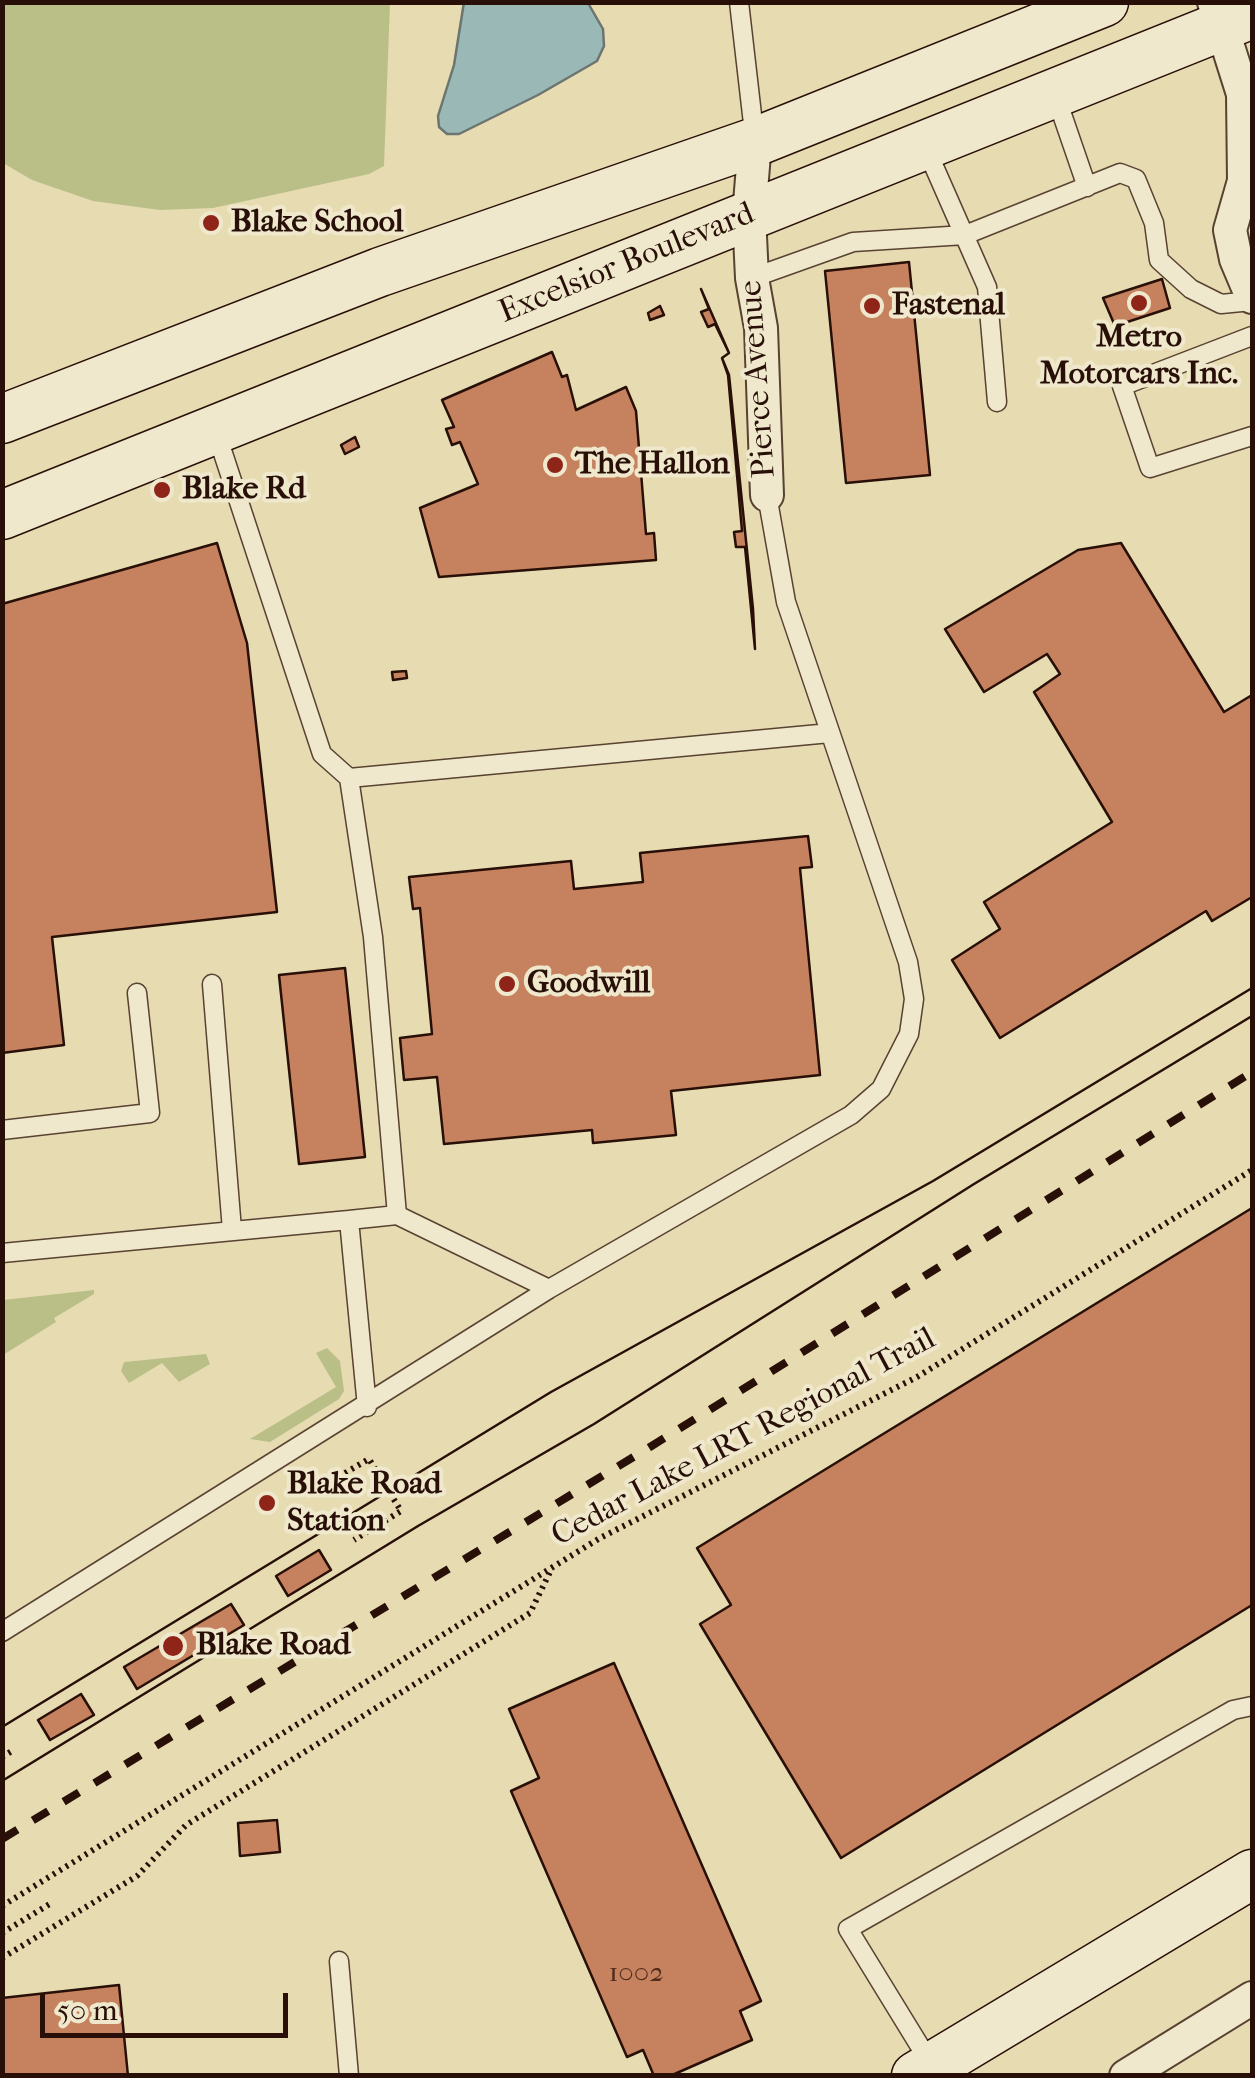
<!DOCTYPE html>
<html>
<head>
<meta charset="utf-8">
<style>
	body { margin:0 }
	#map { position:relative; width:1255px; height:2078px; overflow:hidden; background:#e7dbb1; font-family:"IM FELL French Canon",serif }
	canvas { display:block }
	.frame { position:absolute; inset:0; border:5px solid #280f07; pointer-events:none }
	.scale { position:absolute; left:40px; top:1993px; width:248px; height:45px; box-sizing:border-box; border:5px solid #280f07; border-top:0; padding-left:12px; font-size:30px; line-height:35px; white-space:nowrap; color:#280f07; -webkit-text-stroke:8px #efe8cc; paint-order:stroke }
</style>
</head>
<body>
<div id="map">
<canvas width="1255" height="2078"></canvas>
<div class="frame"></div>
<div class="scale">50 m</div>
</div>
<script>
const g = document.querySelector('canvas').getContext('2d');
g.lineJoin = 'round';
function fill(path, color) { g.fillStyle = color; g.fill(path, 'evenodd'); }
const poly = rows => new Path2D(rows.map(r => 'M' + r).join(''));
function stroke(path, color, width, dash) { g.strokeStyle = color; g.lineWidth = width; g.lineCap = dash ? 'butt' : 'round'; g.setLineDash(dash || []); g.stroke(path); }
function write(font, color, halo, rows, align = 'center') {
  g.font = font + ' "IM FELL French Canon",serif'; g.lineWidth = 8; g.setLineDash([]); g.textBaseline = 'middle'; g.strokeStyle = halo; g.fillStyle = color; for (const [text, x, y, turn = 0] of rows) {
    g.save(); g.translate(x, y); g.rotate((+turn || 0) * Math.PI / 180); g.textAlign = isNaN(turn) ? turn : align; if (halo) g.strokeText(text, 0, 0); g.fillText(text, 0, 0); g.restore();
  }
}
fill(poly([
	[3,2,390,3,384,166,369,174,213,208,160,210,93,201,32,180,3,163],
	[94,1290,94,1294,54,1318,56,1322,3,1355,3,1300],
	[327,1348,340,1361,344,1391,339,1399,270,1442,250,1439,336,1387,316,1353],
	[206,1354,210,1364,179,1382,162,1363,129,1383,121,1371,124,1362]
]), '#babf88');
const water = poly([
	[464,2,588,3,603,29,604,46,597,61,538,95,459,134,447,134,439,127,438,116,454,65,464,2]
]);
fill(water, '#9ab9b6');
stroke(water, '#6c7570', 2.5);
const building = poly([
	[909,262,930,475,846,483,825,271,909,262],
	[1162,279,1170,308,1115,326,1103,298,1162,279],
	[701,289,729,353,722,358,729,375,753,609,755,649,745,547,736,547,734,532,742,531,728,375,722,358,729,353,715,324,708,327,701,312,709,309,701,289],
	[660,306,664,315,650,320,648,313,660,306],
	[552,352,562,377,567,375,576,410,626,387,636,411,646,534,654,533,656,560,439,577,420,508,478,484,460,442,452,445,446,429,454,427,442,400,552,352],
	[355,437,359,447,345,454,341,445,355,437],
	[217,543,247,643,277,912,52,937,64,1045,2,1053,2,604,217,543],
	[1121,543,1224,712,1252,695,1252,897,1212,921,1206,911,1000,1038,952,960,1000,929,984,902,1112,822,1034,692,1060,674,1047,654,984,692,945,629,1078,550,1121,543],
	[406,671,407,678,393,680,392,672,406,671],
	[808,836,812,867,800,868,820,1075,671,1091,676,1135,593,1143,592,1130,444,1144,437,1077,404,1080,400,1038,432,1034,420,908,413,909,409,877,571,861,574,889,643,882,640,853,808,836],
	[345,968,365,1157,299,1164,279,975,345,968],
	[1252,1208,1252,1605,841,1858,700,1624,731,1605,697,1548,1252,1208],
	[319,1550,331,1570,288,1596,276,1576,319,1550],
	[231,1604,244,1625,137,1689,124,1667,231,1604],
	[614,1663,761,2001,740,2011,752,2040,670,2076,654,2076,643,2050,627,2057,511,1791,539,1778,509,1709,614,1663],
	[81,1694,94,1715,50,1740,38,1720,81,1694],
	[277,1820,280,1852,240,1856,238,1823,277,1820],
	[119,1985,128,2076,2,2076,2,1998,119,1985]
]);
fill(building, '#c6815f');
stroke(building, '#280f07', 2.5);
const lane = poly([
	[739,2,755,141],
	[1055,94,1087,187],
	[925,146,987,287,997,402],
	[752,278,853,242,965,235,1120,173,1136,179,1154,223,1159,260,1191,289,1221,304,1252,301],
	[1252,336,1122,386,1150,468,1252,436],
	[216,432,322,754,349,778,373,937,397,1215,349,1220],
	[349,778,830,733],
	[212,984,232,1230],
	[2,1130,150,1113,137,993],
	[397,1215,549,1289],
	[2,1253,349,1220,367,1407],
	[2,1632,549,1289,851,1115,881,1089,909,1034,914,999,908,962,786,602,767,495],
	[339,1961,349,2076],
	[932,2066,848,1929,1233,1710,1252,1706]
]);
const street = poly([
	[1214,2,1243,94,1244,181,1230,230,1236,259,1252,297],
	[755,142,749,215,752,278,761,328,767,495],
	[1126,2076,1252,1998]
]);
const secondary = poly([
	[2,419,380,272,755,142,1104,2],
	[2,515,1252,14],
	[916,2076,1252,1874]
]);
stroke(lane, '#584232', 21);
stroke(street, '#584232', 36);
stroke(secondary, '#280f07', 51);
stroke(poly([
	[345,1473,369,1459,401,1511,354,1540],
	[2,1757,12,1751],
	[2,1906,600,1538,917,1377,1252,1170],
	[2,1933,53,1902],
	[2,1958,137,1876,186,1825,530,1613,550,1572]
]), '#280f07', 6, [2.5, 5]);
stroke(lane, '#efe8cc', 18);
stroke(street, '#efe8cc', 32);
stroke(secondary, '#efe8cc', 48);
stroke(poly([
	[2,1727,551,1392,933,1181,1252,988],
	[2,1781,418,1526,594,1424,974,1184,1252,1016]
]), '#280f07', 2.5);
stroke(poly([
	[2,1839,650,1447,1252,1072]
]), '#280f07', 8, [18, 18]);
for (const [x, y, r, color] of [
	[211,223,10,"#8f2418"],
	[1139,303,10,"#8f2418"],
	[872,306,10,"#8f2418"],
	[555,465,10,"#8f2418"],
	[162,490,10,"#8f2418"],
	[507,984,10,"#8f2418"],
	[267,1503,10,"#8f2418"],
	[173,1646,12,"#8f2418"]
]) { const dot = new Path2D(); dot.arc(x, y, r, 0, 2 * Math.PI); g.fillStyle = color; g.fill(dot); stroke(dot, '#efe8cc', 4); }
write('28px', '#502c1d', null, [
	["1002",636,1974]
]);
write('bold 32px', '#280f07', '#efe8cc', [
	["Blake School",231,223],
	["Fastenal",892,306],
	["Metro",1139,338,"center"],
	["Motorcars Inc.",1139,375,"center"],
	["The Hallon",575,465],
	["Blake Rd",182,490],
	["Goodwill",527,984],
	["Blake Road",287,1485],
	["Station",287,1522],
	["Blake Road",196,1646]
], 'left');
write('32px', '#280f07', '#efe8cc', [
	["Excelsior Boulevard",627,264,-22],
	["Pierce Avenue",759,379,-94],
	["Cedar Lake LRT Regional Trail",744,1438,-28]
]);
</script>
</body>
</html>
